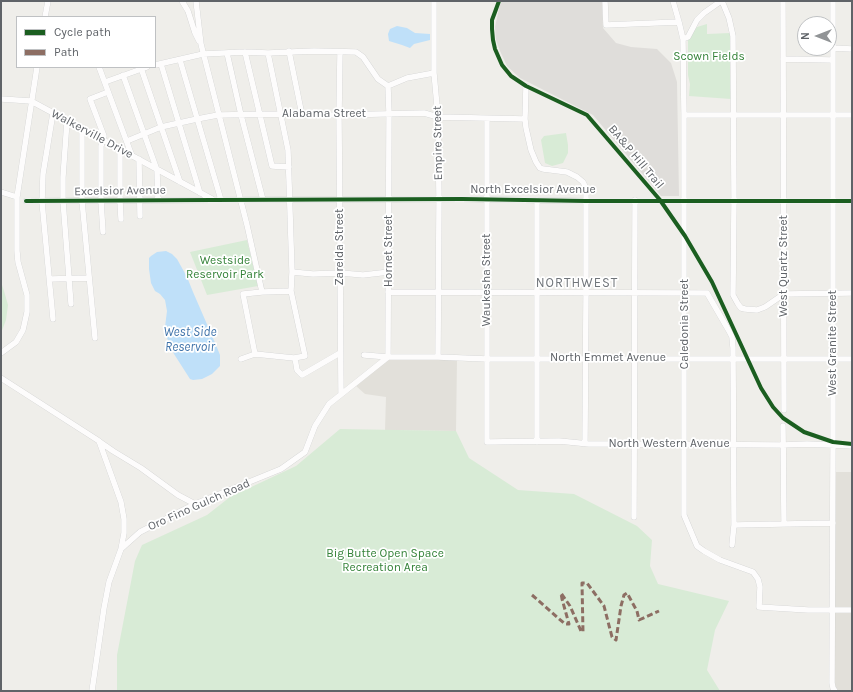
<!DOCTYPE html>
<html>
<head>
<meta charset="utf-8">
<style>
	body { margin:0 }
	#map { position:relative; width:853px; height:692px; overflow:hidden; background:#efeeea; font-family:Karla,sans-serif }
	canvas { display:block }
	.frame { position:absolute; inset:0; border:2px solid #5f6368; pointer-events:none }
	.legend { position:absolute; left:16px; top:16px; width:140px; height:52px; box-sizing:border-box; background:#fff; border:1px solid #bfc1c3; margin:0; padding:5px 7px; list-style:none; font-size:12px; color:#5f6368 }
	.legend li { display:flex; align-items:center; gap:8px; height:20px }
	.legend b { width:20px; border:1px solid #bfc1c3 }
	.north { position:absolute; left:797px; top:16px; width:40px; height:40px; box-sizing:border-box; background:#fff; border:1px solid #bfc1c3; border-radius:50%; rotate:270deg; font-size:11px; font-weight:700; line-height:16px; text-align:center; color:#5f6368 }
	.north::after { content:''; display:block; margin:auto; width:14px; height:18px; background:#919496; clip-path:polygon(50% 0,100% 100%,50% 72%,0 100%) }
</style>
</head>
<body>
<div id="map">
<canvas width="853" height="692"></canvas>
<div class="frame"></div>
<ul class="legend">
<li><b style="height:5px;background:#1b5e20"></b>Cycle path</li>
<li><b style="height:5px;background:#8d6e63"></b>Path</li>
</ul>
<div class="north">N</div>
</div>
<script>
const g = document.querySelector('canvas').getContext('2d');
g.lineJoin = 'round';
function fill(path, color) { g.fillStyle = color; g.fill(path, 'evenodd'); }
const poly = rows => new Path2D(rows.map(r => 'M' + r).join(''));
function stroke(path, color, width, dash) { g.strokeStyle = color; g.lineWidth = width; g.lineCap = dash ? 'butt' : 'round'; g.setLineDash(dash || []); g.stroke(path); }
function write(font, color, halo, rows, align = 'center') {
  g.font = font + ' Karla,sans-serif'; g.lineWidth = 3.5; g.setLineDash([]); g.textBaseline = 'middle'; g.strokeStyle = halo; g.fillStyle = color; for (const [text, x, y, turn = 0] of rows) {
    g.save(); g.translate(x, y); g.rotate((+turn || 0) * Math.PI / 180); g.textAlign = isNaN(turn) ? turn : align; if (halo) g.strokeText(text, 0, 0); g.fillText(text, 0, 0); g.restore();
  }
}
fill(poly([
	[502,1,602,1,603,28,616,43,631,47,657,49,671,63,677,82,679,196,661,196,593,115,520,78,507,66,500,51,496,40,495,27,500,4]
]), '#dfddda');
fill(poly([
	[390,359,457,360,456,431,385,430,386,397,365,394,356,386,383,363],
	[833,472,852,472,852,691,832,691]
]), '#e2e0da');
fill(poly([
	[707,24,707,34,730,33,731,99,689,96,690,84,688,75,688,40,691,33,697,27],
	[566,133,568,145,568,153,563,163,552,166,545,163,541,140,544,136],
	[247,240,258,286,207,295,190,252],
	[1,285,2,285,4,291,8,305,6,320,1,333],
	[340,429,456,431,469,458,518,490,574,494,637,526,652,540,650,566,658,584,729,601,715,630,707,670,720,691,117,691,117,655,135,561,142,545,207,515,230,497,296,466]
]), '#d8ebd6');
fill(poly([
	[397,26,407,28,415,33,430,34,430,40,414,44,410,48,402,45,389,41,388,34,390,29],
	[166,251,172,254,177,259,187,277,193,292,216,345,220,355,220,366,212,374,202,379,193,380,190,379,174,354,167,338,165,327,167,311,165,300,160,294,155,291,151,283,149,269,149,258,151,256,157,252]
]), '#bfe0f9');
const minor = poly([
	[182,1,188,11,195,33,199,41],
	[196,1,201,44,247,225,262,292],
	[434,1,434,73,438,117,439,200,438,357],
	[605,1,606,25,679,22],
	[673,1,679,22,683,39,684,115,684,515,697,546,704,551,720,560,753,572,758,579,760,587,759,607,808,610,852,610],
	[722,1,729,18,733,36,734,201,733,295,738,304,741,308,745,309,757,310,765,307,784,294,852,293],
	[783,1,784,410],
	[833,1,833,445,832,683,833,688,835,691],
	[45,17,48,1],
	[683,39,688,37,697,20,704,13,721,1],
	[833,48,852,49],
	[289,51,302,115],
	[245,52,272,166,289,167],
	[340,52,339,115,341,394],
	[227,53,241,115,263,200],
	[783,59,833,60],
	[180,60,221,200],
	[161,64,200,193],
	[155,65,203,54,245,52,268,53,314,51,356,52,363,57,378,79,388,86,407,78,434,73],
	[99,67,132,156],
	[141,68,180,182],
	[123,75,157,170,158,200],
	[105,82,147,67],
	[526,86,525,119,526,128,531,150,536,162,540,168,543,169,567,172,577,177,583,182,586,188,586,293,585,443],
	[1,99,31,101,212,199],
	[53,113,43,174,42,202,53,319],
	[684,115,852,115],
	[487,119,487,442,559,441,589,444,635,444,783,445,807,444,852,446],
	[67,121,63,177,63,201,71,304],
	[82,129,82,201,95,338],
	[127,141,161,127,197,119,218,115,281,114,315,115,339,115,424,113,438,117,525,119],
	[120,149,120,201,121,219],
	[139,159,140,216],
	[1,192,17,197],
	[537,200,537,442],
	[26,201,213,200,462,199,586,201,852,201],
	[103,232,101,201,101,146,104,136,90,99,108,92],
	[292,272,313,274,341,273,363,275,389,272],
	[50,279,89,278],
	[388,292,707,293,729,331,732,337,733,348,734,525,732,545],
	[1,353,16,342,23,330,27,312,27,295,18,262,17,251,17,197,37,67],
	[255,354,243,294,262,292,291,291],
	[364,355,388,357,438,357,487,359,852,359],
	[295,358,297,370,302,375,340,353],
	[241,359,255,354,294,358,305,356,291,291,292,272,288,150,268,53],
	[1,378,99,441,121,502,124,519,124,533,121,549],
	[783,426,784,524],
	[100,442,113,451,141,468,178,495,195,504],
	[634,517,635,200],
	[734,525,833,523],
	[92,691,104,608,109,582,121,549,140,532,195,504,281,469,305,452,315,426,329,404,388,357,389,113,388,86]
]);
stroke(minor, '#cbcccc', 6);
stroke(minor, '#fdfcfc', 5.5);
stroke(poly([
	[532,595,565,624,569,624,562,599,561,593,570,606,581,631,583,632,582,583,587,583,604,606,612,637,616,640,621,606,624,595,627,593,637,611,639,620,659,611]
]), '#8d6e63', 3, [6, 3]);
stroke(poly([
	[499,1,495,12,492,20,492,29,493,40,495,49,502,65,511,76,526,86,587,115,660,200,685,236,712,282,761,388,773,407,783,418,804,432,833,442,852,444],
	[26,201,213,200,462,199,586,201,852,201]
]), '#1b5e20', 4);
write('12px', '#348238', '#fff', [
	["Scown Fields",709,57],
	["Westside",225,261],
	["Reservoir Park",225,275],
	["Big Butte Open Space",385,554],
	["Recreation Area",385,568]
]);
write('12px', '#5f6368', '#fff', [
	["Alabama Street",324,114],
	["Walkerville Drive",92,134,28],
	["Empire Street",438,143,-91],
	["BA&P Hill Trail",636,157,50],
	["North Excelsior Avenue",533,190],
	["Excelsior Avenue",120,191,-1],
	["Zarelda Street",340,247,-90],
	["Hornet Street",389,251,-90],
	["West Quartz Street",784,266,-90],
	["Waukesha Street",487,280,-90],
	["Caledonia Street",685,324,-90],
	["West Granite Street",833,343,-90],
	["North Emmet Avenue",608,358],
	["North Western Avenue",669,444],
	["Oro Fino Gulch Road",199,505,-24]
]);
g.letterSpacing = '1px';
write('13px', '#70757a', '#fff', [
	["NORTHWEST",577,283]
]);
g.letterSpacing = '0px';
write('italic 13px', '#4174aa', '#fff', [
	["West Side",190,332],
	["Reservoir",190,347]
]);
</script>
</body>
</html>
